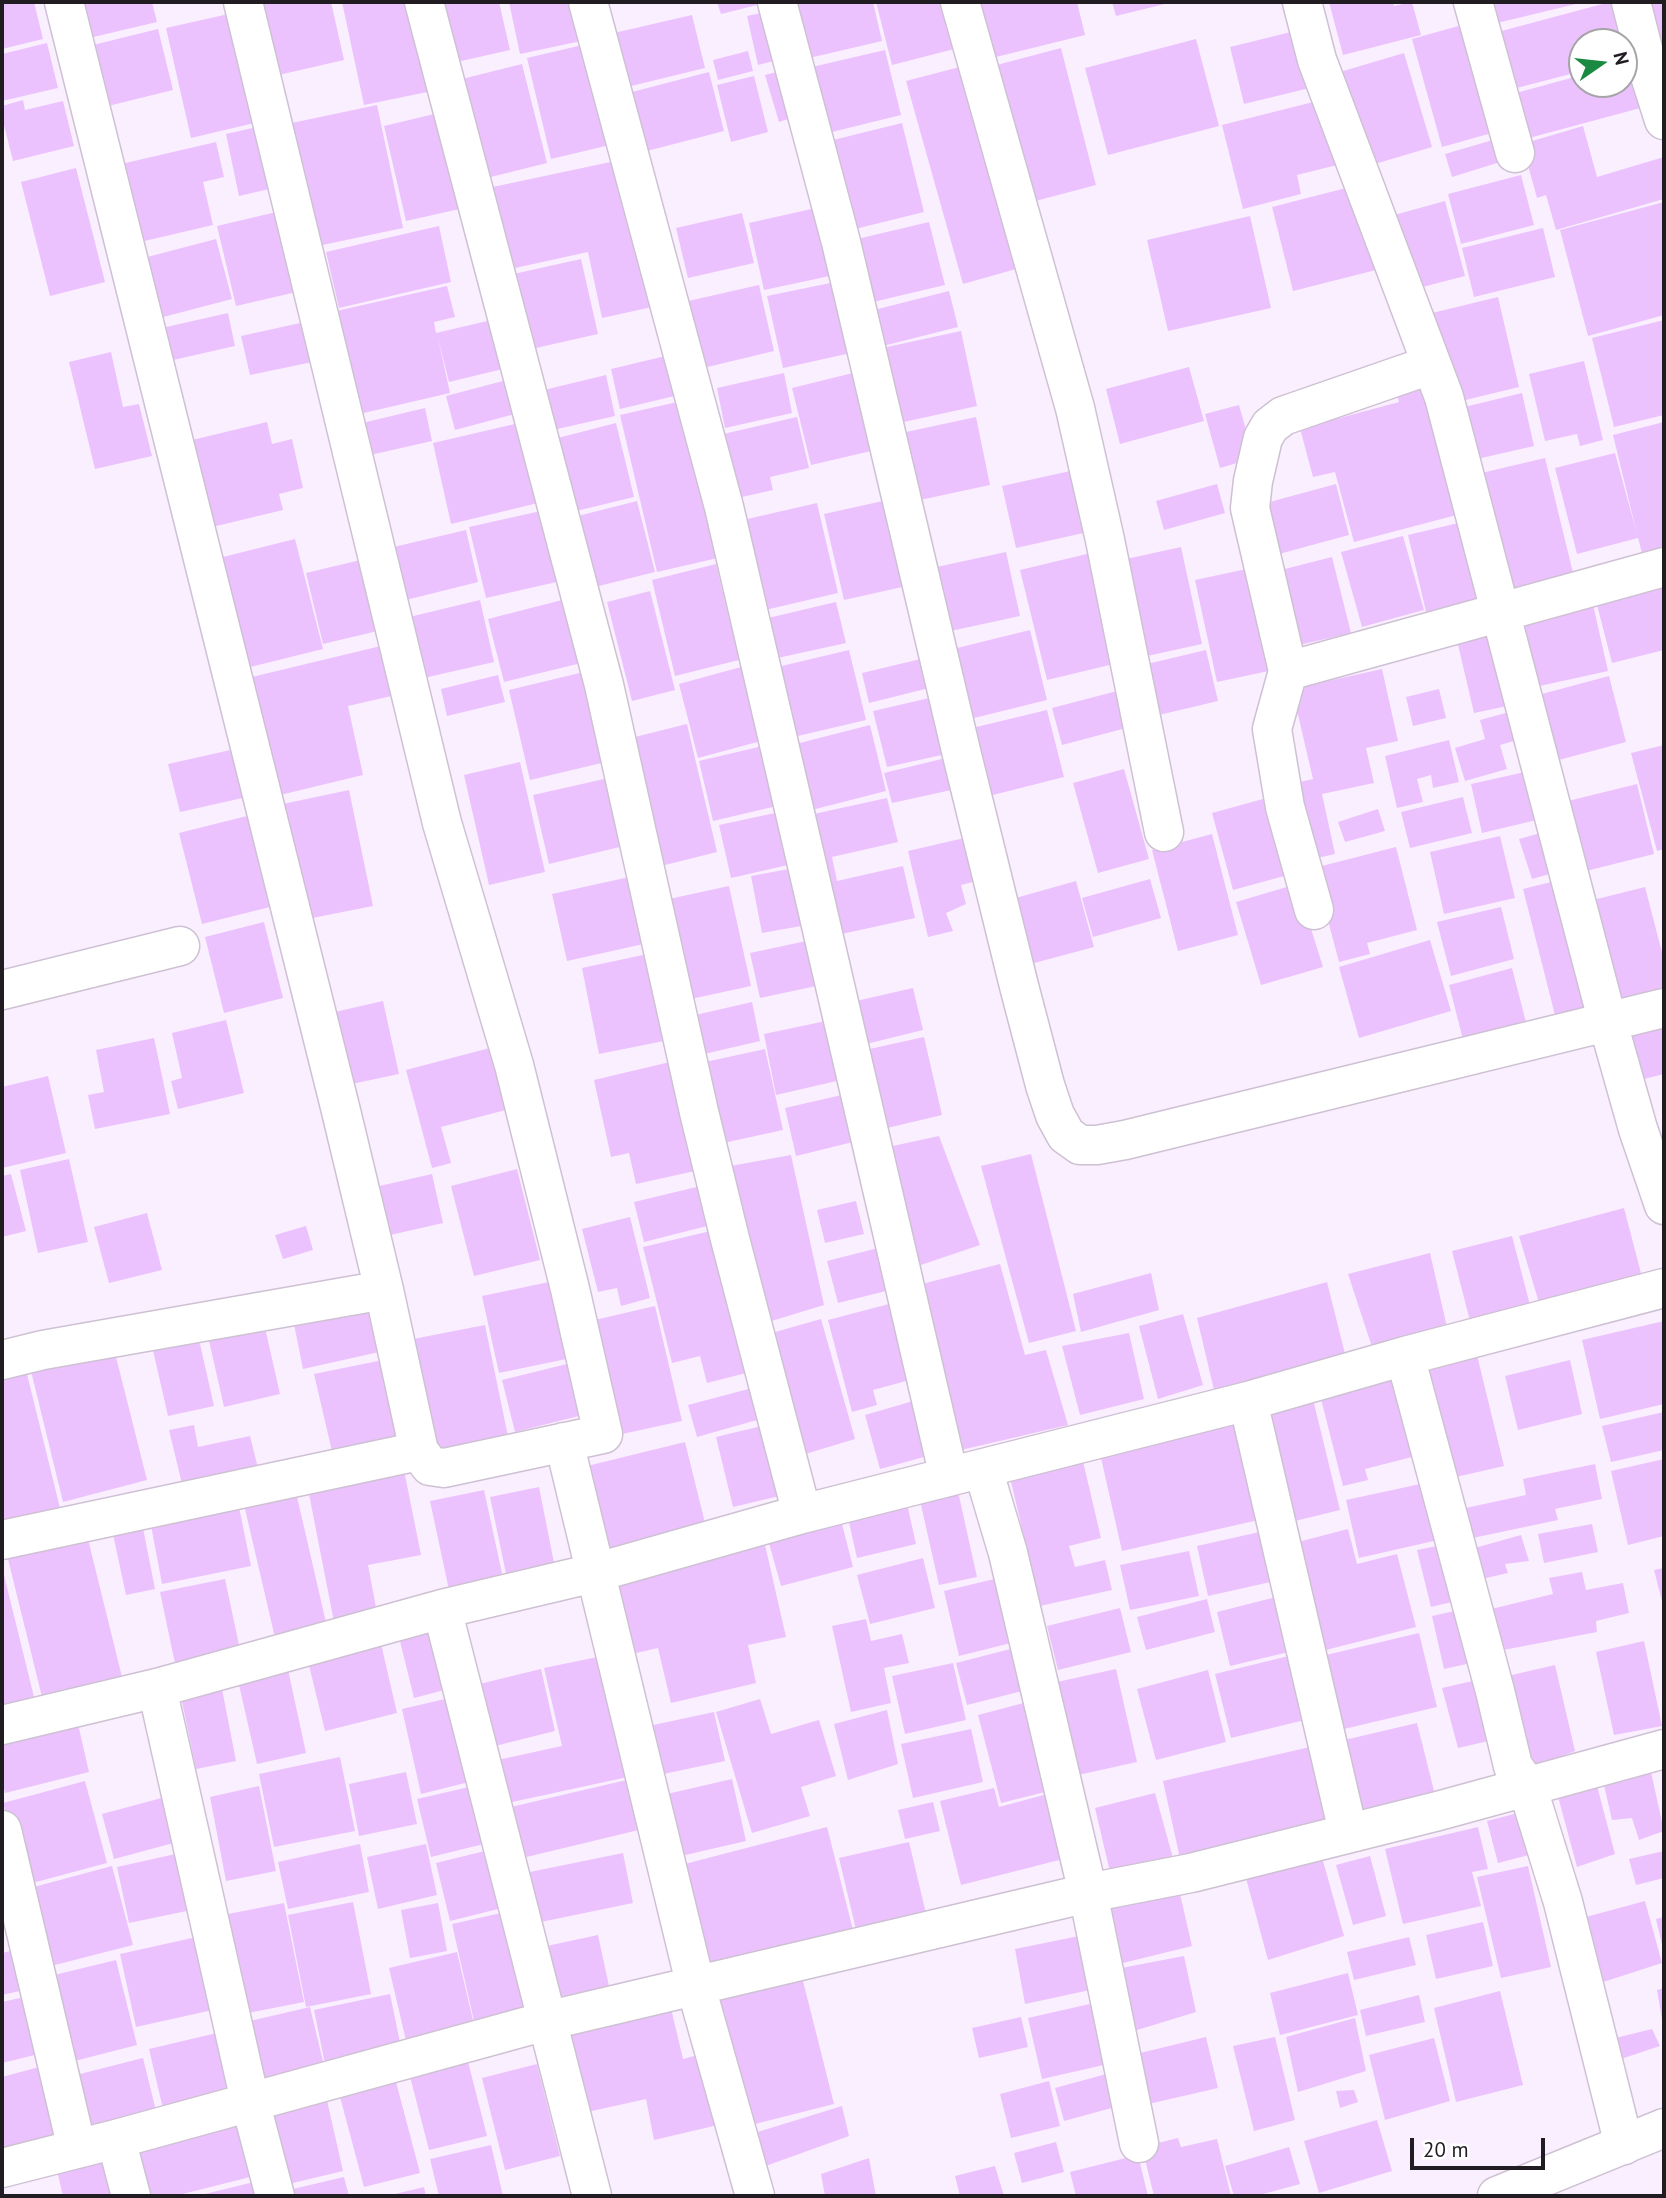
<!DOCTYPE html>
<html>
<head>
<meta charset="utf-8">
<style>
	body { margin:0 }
	#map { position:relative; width:1666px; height:2198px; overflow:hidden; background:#f9effe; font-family:"PT Sans",sans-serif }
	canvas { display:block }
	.frame { position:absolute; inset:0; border:4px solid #201c22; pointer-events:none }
	.north { position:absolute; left:1568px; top:28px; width:70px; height:70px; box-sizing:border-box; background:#fff; border:2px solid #a6a4a7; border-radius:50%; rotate:76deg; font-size:19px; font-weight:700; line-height:28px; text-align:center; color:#201c22 }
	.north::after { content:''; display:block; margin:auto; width:24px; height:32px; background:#1a8941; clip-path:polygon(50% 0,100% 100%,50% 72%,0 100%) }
	.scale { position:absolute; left:1410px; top:2138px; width:135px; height:32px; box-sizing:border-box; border:4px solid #201c22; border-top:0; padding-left:9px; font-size:21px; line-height:24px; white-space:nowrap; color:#201c22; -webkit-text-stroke:5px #fff; paint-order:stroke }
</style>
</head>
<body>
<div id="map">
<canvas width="1666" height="2198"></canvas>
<div class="frame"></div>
<div class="north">N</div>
<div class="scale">20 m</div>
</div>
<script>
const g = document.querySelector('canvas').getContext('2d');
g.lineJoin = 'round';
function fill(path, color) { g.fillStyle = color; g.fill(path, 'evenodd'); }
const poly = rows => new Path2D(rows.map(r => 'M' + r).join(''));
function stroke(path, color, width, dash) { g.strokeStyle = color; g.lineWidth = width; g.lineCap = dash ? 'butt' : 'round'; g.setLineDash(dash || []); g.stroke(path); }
fill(poly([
	[2,2,34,2,43,39,2,49],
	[76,2,152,2,157,22,85,39],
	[253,2,331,2,344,60,270,77],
	[342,2,418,2,437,90,364,105],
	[434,2,499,2,510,50,448,64],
	[509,2,572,2,581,41,520,54],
	[717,2,765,2,765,3,721,14],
	[791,2,873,2,882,41,805,59],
	[876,2,955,2,966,46,892,65],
	[978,2,1077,2,1085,35,992,58],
	[1112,2,1169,2,1169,3,1116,16],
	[1329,2,1393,2,1394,6,1412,2,1421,35,1343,55],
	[1492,2,1580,2,1580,3,1497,23],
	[1610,2,1624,2,1638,56,1624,60,1624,42,1582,42,1582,71,1509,90,1494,33],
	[1642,2,1664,2,1664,86],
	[775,10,786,58,758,65,747,16],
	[242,11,267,120,191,138,166,28],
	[692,15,705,68,627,87,614,33],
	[1469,23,1499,131,1442,147,1412,39],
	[158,29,173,90,104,107,89,46],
	[1303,29,1318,86,1244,104,1230,47],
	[1196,39,1219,126,1108,155,1085,68],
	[47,43,58,88,2,101,2,54],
	[591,43,614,144,551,159,527,58],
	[1061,48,1096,185,1028,203,993,66],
	[885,50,901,115,828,133,812,67],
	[748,51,753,71,718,80,713,60],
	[1404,53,1432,147,1368,166,1340,72],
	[1636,61,1648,106,1529,138,1516,93,1582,75,1582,84,1624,84,1624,64],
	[522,64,547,163,475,181,450,82],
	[967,65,1023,267,963,284,906,81],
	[789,69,803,114,779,122,765,75],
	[709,72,724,131,647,151,632,92],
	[754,76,768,132,731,142,717,85],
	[1325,99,1341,164,1297,175,1301,194,1243,209,1222,125],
	[23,100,25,110,63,101,74,146,13,161,2,117,2,106],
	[377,105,403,228,313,247,287,124],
	[451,110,473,206,406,221,384,126],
	[902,123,924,212,851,230,829,141],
	[266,125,278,187,239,196,226,134],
	[1583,126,1597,177,1664,157,1664,199,1556,230,1546,195,1537,198,1522,144],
	[1503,137,1510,159,1452,177,1445,154],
	[216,142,224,177,203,182,213,225,136,243,117,165],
	[620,160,652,307,602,318,588,252,506,270,488,188],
	[76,168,105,282,50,296,21,182],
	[1521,175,1534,225,1461,244,1448,194],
	[1354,186,1376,270,1293,291,1272,207],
	[1445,201,1465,276,1407,291,1387,217],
	[1664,202,1664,315,1588,336,1560,230],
	[829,205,844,273,764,290,749,223],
	[285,210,305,290,236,306,217,226],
	[742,213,754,263,688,278,676,228],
	[1250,216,1271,308,1168,331,1147,240],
	[929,222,945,285,869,303,853,240],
	[439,226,451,282,339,308,326,252],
	[1543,228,1555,277,1474,297,1462,248],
	[216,239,232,299,148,321,132,261],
	[581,259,598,334,527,350,509,275],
	[845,280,860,351,783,368,767,296],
	[759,285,774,351,691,371,675,304],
	[447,286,455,317,434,322,436,333,500,318,511,367,449,382,438,338,450,393,355,415,332,312],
	[949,291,958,327,879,347,870,311],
	[1498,297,1519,387,1449,404,1428,314],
	[228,313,235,346,160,363,153,330],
	[314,320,322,360,250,375,241,336],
	[1664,320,1664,415,1614,427,1592,338],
	[961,331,977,406,890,425,873,350],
	[111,352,123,407,139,404,152,456,95,469,69,362],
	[674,354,683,394,620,409,611,369],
	[1584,361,1603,440,1580,446,1577,434,1545,441,1529,374],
	[1189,367,1204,421,1120,444,1106,389],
	[865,370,884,448,811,465,792,388],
	[784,373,792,413,725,428,717,388],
	[606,375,615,416,553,430,544,390],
	[1432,376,1468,512,1354,542,1335,472,1313,477,1298,421,1318,415,1321,423,1399,402,1395,386],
	[518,377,526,411,455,430,446,396],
	[1522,393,1534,446,1464,462,1452,410],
	[686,400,722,557,657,572,620,415],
	[1239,405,1254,458,1220,468,1205,414],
	[425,408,432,441,366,456,358,424],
	[797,417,809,468,770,477,773,490,733,499,719,435],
	[976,417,990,485,906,503,892,435],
	[267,422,272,444,292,439,303,488,279,494,283,510,208,528,188,441],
	[1664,422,1664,556,1644,561,1638,538,1577,554,1555,468,1615,453,1637,534,1613,435],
	[519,423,538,503,451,524,433,443],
	[616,423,634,497,572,512,554,439],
	[1545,458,1576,585,1504,603,1473,475],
	[1075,470,1088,532,1016,548,1002,486],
	[1217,484,1225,513,1164,530,1156,501],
	[1336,484,1349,535,1268,557,1255,506],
	[892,499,911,585,844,600,824,514],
	[637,501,655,572,591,588,574,517],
	[817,503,838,593,765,610,743,520],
	[554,508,570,579,486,598,469,527],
	[1471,520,1491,605,1428,620,1408,535],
	[466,530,478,582,394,603,381,550],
	[1403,536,1424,610,1362,627,1341,552],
	[295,539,323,649,238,670,211,560],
	[1181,547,1202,644,1138,658,1117,561],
	[1006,552,1020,616,946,632,932,568],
	[1091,553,1118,663,1047,680,1020,570],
	[373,557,390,628,323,644,306,573],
	[1332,557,1351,633,1295,646,1277,571],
	[716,564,739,660,675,676,652,580],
	[1256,567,1278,669,1217,682,1195,580],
	[1663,588,1664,650,1612,663,1597,605],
	[650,591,675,690,632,701,607,602],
	[566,599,581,663,504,682,488,619],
	[480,600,494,662,415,680,401,619],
	[1592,600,1608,671,1535,687,1519,616],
	[836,602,846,643,773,659,764,619],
	[1493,624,1512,705,1474,713,1455,632],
	[1030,630,1047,700,966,720,949,650],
	[389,644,400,694,348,706,363,775,280,795,252,677],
	[849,650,866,720,785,739,769,669],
	[1206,650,1218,701,1159,715,1147,664],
	[925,658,933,687,869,703,862,673],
	[741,667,761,741,698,758,679,684],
	[1382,669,1398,741,1366,748,1374,783,1322,794,1335,854,1304,861,1287,785,1313,779,1292,689],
	[588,671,610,761,530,780,509,690],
	[498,675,505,702,447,716,441,689],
	[1609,676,1626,742,1555,761,1538,695],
	[1439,689,1446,718,1413,726,1406,697],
	[1121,690,1130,727,1062,745,1052,708],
	[938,696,951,753,887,767,873,711],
	[1047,710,1064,777,985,797,968,729],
	[1513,711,1521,739,1500,745,1507,769,1465,781,1455,748,1485,739,1480,720],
	[687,724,717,852,653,868,623,740],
	[870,725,886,791,800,813,784,747],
	[1449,740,1459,782,1433,788,1431,775,1417,779,1423,802,1397,808,1385,756],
	[767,745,781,805,713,821,699,761],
	[1664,745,1664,849,1657,851,1631,753],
	[244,747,256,795,180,812,168,764],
	[958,755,965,787,892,803,884,773],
	[520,762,545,872,489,885,464,775],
	[1124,769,1149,859,1098,873,1073,783],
	[1534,770,1545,818,1482,833,1471,784],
	[613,777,628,845,549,864,533,795],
	[1637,784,1654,854,1586,871,1568,801],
	[349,790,373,906,302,920,278,805],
	[1274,796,1295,873,1233,890,1212,813],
	[1463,797,1472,833,1410,848,1401,812],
	[887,798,898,842,832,857,837,881,903,866,915,918,828,937,800,817],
	[1378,809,1385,831,1345,842,1338,822],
	[775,813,788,865,731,878,719,825],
	[251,815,274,906,202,924,179,833],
	[1548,831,1560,871,1532,879,1519,839],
	[1212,834,1238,935,1178,951,1152,850],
	[973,836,985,879,961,885,966,904,946,913,953,931,928,937,908,851],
	[1500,836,1515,898,1444,914,1430,852],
	[1396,847,1417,930,1367,943,1370,954,1339,962,1314,868],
	[789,869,801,926,762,933,751,876],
	[634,876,648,943,567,961,552,894],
	[1150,879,1161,918,1093,937,1082,898],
	[1563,879,1597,1013,1557,1023,1523,889],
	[1076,881,1094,947,1023,966,1005,901],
	[1297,884,1323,967,1261,985,1236,902],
	[729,886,751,986,691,999,669,899],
	[1645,887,1664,960,1664,1000,1614,1013,1585,902],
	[1501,907,1514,959,1451,976,1437,922],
	[264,922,283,998,224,1013,205,937],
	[811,940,821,985,760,998,750,953],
	[1430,940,1451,1011,1359,1038,1339,967],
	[652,953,669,1040,599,1054,582,968],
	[1512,968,1529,1034,1466,1051,1449,985],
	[913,988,923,1030,866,1044,856,1001],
	[383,1001,399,1074,342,1086,326,1014],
	[752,1002,760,1041,700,1055,691,1016],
	[840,1018,854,1077,776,1095,764,1034],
	[226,1020,244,1093,178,1109,171,1081,182,1078,172,1033],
	[1664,1025,1664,1074,1632,1082,1620,1036],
	[924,1037,942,1115,883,1129,865,1050],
	[154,1038,170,1114,95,1129,88,1095,104,1092,96,1050],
	[501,1045,517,1107,441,1127,451,1163,432,1168,406,1070],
	[765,1049,783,1130,714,1145,696,1064],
	[670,1062,695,1171,636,1184,629,1153,611,1157,594,1080],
	[48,1076,66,1153,2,1168,2,1087],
	[846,1094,857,1141,796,1156,785,1108],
	[939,1136,980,1245,912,1268,888,1147],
	[1031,1154,1076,1331,1029,1343,981,1166],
	[791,1155,824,1305,765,1323,725,1167],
	[69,1159,88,1242,38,1253,20,1170],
	[517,1169,540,1260,474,1276,451,1186],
	[11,1174,26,1231,2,1237,2,1176],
	[432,1174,443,1223,386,1236,375,1187],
	[705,1185,715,1224,644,1242,634,1202],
	[856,1201,864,1234,825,1243,817,1210],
	[1624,1208,1642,1277,1540,1306,1519,1236],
	[147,1213,162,1270,109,1283,94,1227],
	[630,1217,650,1298,621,1306,617,1288,598,1292,582,1229],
	[306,1226,313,1250,283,1259,275,1235],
	[719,1229,754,1371,707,1383,700,1356,672,1363,643,1247],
	[1512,1236,1531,1309,1471,1325,1452,1251],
	[878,1248,890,1290,838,1303,827,1261],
	[1430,1253,1447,1327,1372,1347,1348,1274],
	[1000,1264,1025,1355,1046,1350,1068,1425,957,1451,914,1286],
	[1151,1273,1159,1310,1081,1332,1073,1294],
	[554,1281,571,1358,499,1373,482,1296],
	[1327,1282,1346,1358,1214,1390,1197,1318],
	[377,1300,388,1350,303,1369,293,1319],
	[889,1304,910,1380,873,1390,877,1405,852,1412,828,1320],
	[655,1306,682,1421,613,1436,586,1322],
	[1183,1314,1203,1385,1158,1399,1139,1326],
	[263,1319,280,1394,224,1407,207,1332],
	[821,1319,855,1439,802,1455,768,1334],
	[1664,1321,1664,1404,1600,1419,1582,1340],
	[485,1325,509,1441,432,1457,408,1340],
	[1129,1333,1144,1399,1080,1415,1062,1346],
	[198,1335,214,1406,168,1416,152,1346],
	[113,1345,147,1480,63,1502,30,1367],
	[1477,1355,1504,1466,1443,1480,1416,1370],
	[383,1360,402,1445,334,1460,314,1374],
	[1570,1360,1582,1414,1518,1430,1505,1376],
	[575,1362,587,1414,515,1432,502,1380],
	[26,1370,60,1508,2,1523,2,1376],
	[1396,1373,1416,1456,1365,1469,1368,1480,1343,1486,1319,1391],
	[756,1387,764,1418,697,1437,688,1405],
	[1311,1391,1340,1510,1287,1523,1257,1404],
	[920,1399,935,1454,880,1469,865,1415],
	[1664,1412,1664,1450,1611,1462,1602,1426],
	[1239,1417,1263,1519,1122,1551,1099,1449],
	[770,1424,788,1494,733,1507,716,1437],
	[194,1425,198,1447,250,1436,259,1472,183,1488,169,1430],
	[685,1442,705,1523,600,1550,579,1468],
	[1082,1457,1101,1538,1069,1546,1075,1567,1105,1560,1112,1590,1040,1606,1009,1473],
	[1664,1459,1664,1536,1628,1545,1611,1471],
	[1595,1464,1602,1499,1555,1509,1558,1520,1468,1539,1461,1509,1526,1495,1523,1479],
	[404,1470,421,1555,368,1565,378,1618,335,1627,308,1489],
	[1425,1483,1438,1540,1359,1558,1346,1500],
	[539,1487,557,1578,509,1588,490,1497],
	[957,1487,977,1577,939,1585,919,1496],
	[295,1488,328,1631,276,1642,242,1496],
	[484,1490,503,1578,449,1590,430,1501],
	[905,1495,916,1544,857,1558,846,1509],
	[238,1502,251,1566,162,1584,150,1520],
	[840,1516,853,1567,781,1586,767,1536],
	[141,1518,155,1589,126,1595,111,1525],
	[1592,1524,1598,1552,1544,1563,1538,1534],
	[1348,1529,1357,1564,1397,1554,1416,1627,1326,1650,1298,1542],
	[86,1531,122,1677,42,1697,6,1551],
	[1264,1531,1275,1581,1208,1596,1197,1546],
	[1521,1535,1529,1561,1505,1564,1508,1573,1482,1579,1464,1551],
	[763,1536,786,1637,748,1645,756,1683,671,1703,658,1648,627,1655,608,1572],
	[1442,1545,1456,1601,1431,1607,1417,1550],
	[1189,1551,1199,1596,1130,1610,1120,1565],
	[923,1558,935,1608,870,1624,857,1575],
	[1664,1568,1664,1605,1663,1605,1654,1570],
	[3,1571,35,1701,2,1709,2,1572],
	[1582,1572,1586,1590,1623,1583,1629,1613,1596,1621,1597,1632,1493,1652,1483,1611,1553,1594,1549,1578],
	[1007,1576,1023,1640,959,1656,944,1591],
	[225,1579,242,1659,177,1673,160,1592],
	[1284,1595,1297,1650,1230,1666,1217,1612],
	[1207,1599,1215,1632,1146,1650,1137,1617],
	[1120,1608,1131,1652,1058,1670,1047,1626],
	[1459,1610,1471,1663,1444,1669,1432,1616],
	[436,1619,452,1688,414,1698,397,1629],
	[866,1619,871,1641,902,1634,909,1663,884,1668,891,1703,851,1712,832,1626],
	[1419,1633,1437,1707,1344,1729,1326,1655],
	[379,1635,397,1713,325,1731,306,1653],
	[1644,1641,1662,1726,1614,1735,1596,1652],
	[1022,1646,1034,1688,967,1705,956,1663],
	[1301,1653,1317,1717,1231,1738,1215,1674],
	[607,1655,637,1775,503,1804,493,1761,562,1746,544,1668],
	[953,1663,966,1720,905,1734,892,1676],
	[287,1665,306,1753,257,1764,237,1676],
	[1555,1665,1575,1751,1525,1771,1499,1678],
	[541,1669,555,1731,483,1749,467,1687],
	[1116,1669,1137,1762,1069,1777,1048,1684],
	[1208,1670,1226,1742,1156,1760,1137,1689],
	[1481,1679,1493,1740,1458,1748,1442,1688],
	[222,1689,236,1761,196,1769,181,1697],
	[458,1696,477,1780,421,1794,402,1709],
	[760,1699,771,1734,819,1720,836,1776,801,1787,810,1816,752,1833,716,1712],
	[1035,1700,1057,1789,1001,1803,978,1715],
	[887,1710,898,1764,848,1780,834,1724],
	[714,1712,725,1761,654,1776,644,1727],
	[1417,1723,1437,1803,1356,1824,1336,1742],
	[78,1724,89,1772,5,1793,2,1780,2,1742],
	[971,1729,983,1782,913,1798,901,1744],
	[1314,1746,1333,1827,1181,1863,1163,1781],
	[340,1757,355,1831,274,1847,259,1774],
	[1649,1763,1664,1831,1639,1840,1632,1818,1612,1820,1601,1772],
	[406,1772,417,1824,359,1836,349,1784],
	[635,1778,647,1828,510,1861,498,1810],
	[732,1779,746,1841,668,1859,654,1797],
	[85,1781,107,1863,25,1885,3,1803],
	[1596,1782,1615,1854,1577,1867,1556,1789],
	[482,1784,496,1841,431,1857,417,1799],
	[259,1786,276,1871,226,1881,210,1797],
	[994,1788,999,1807,1055,1792,1071,1857,961,1885,940,1801],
	[1155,1793,1173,1858,1110,1872,1095,1808],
	[169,1796,181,1841,114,1859,102,1814],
	[933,1802,940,1831,905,1839,898,1810],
	[1518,1813,1529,1855,1498,1863,1487,1821],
	[827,1827,855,1938,709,1975,681,1865],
	[1478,1827,1488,1869,1472,1872,1481,1906,1403,1924,1385,1849],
	[909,1842,928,1922,858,1938,839,1858],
	[360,1844,369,1892,288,1909,278,1862],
	[426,1844,437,1895,378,1909,367,1857],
	[497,1848,510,1906,450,1921,436,1863],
	[1320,1850,1344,1936,1268,1960,1243,1867],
	[189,1851,201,1908,129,1923,117,1867],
	[1664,1851,1664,1878,1636,1885,1629,1859],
	[623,1853,633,1903,531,1924,520,1874],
	[1370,1856,1386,1916,1353,1925,1336,1865],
	[112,1866,133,1945,39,1969,19,1891],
	[1528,1866,1551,1967,1501,1978,1477,1877],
	[1177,1881,1192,1946,1119,1964,1100,1903],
	[1645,1901,1662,1963,1597,1984,1582,1918],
	[353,1902,371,1994,306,2007,288,1915],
	[284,1903,304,2002,248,2013,228,1914],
	[438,1903,447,1951,410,1958,401,1910],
	[510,1911,532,2008,474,2021,452,1924],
	[1664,1917,1664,1949,1663,1949,1656,1919],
	[1483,1922,1493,1966,1436,1979,1426,1935],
	[210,1934,226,2007,136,2027,120,1954],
	[598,1935,609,1986,554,1998,542,1947],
	[1079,1936,1090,1990,1025,2004,1015,1949],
	[1409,1937,1416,1965,1354,1980,1347,1952],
	[23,1948,33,1988,2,1995,2,1953],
	[457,1952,475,2029,407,2045,389,1968],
	[1184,1956,1196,2012,1134,2031,1116,1969],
	[116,1960,137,2045,63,2064,42,1978],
	[800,1969,834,2104,747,2126,713,1991],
	[1348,1973,1358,2015,1280,2035,1270,1993],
	[1664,1988,1664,2025,1663,2025,1657,1990],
	[1500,1991,1523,2085,1456,2102,1434,2008],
	[390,1994,402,2052,326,2069,314,2010],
	[33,1995,47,2052,2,2063,2,2002],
	[1419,1995,1425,2022,1366,2036,1360,2010],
	[1094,2003,1108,2064,1042,2079,1028,2018],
	[670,2004,683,2059,702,2054,718,2125,654,2140,646,2099,583,2113,563,2028],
	[310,2007,326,2074,265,2087,250,2021],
	[1021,2017,1028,2047,979,2058,972,2028],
	[1355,2018,1366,2071,1298,2092,1286,2037],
	[1652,2029,1660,2046,1612,2062,1607,2040],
	[221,2032,235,2092,163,2109,149,2049],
	[1206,2037,1218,2088,1144,2105,1132,2055],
	[1275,2037,1295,2120,1254,2131,1233,2046],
	[1434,2038,1450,2101,1385,2120,1369,2055],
	[465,2050,487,2136,429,2150,407,2065],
	[143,2058,156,2111,76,2130,64,2078],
	[50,2064,70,2139,2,2158,2,2077],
	[537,2064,560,2156,505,2170,482,2078],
	[1110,2073,1119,2106,1064,2121,1055,2088],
	[395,2078,420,2173,364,2187,339,2093],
	[1049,2081,1060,2126,1011,2138,1000,2094],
	[1354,2090,1358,2102,1340,2108,1336,2091],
	[326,2096,343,2171,276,2187,259,2112],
	[842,2106,849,2136,760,2168,748,2135],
	[242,2111,258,2175,175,2196,145,2196,130,2140],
	[1377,2120,1392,2171,1319,2193,1304,2141],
	[1178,2138,1181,2147,1217,2139,1231,2196,1154,2196,1142,2147],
	[1056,2142,1064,2172,1022,2183,1014,2153],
	[491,2145,503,2196,439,2196,430,2159],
	[1289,2147,1300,2184,1256,2196,1234,2196,1225,2166],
	[1138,2155,1148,2196,1076,2196,1070,2172],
	[116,2158,124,2196,63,2196,57,2171],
	[869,2158,876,2196,825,2196,821,2174],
	[995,2166,1004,2196,960,2196,955,2176],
	[344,2177,349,2196,281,2196,280,2192],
	[258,2181,262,2196,201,2196,201,2195],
	[424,2187,426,2196,391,2196,391,2195]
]), '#ecc2fe');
const minor = poly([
	[64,2,341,1111,384,1290,419,1451],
	[424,2,604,685,699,1112,730,1239,802,1514],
	[588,2,724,507,949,1477],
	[777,2,841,242,962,755,1019,986,1045,1085,1055,1115,1066,1135,1080,1145,1097,1145,1125,1140,1664,1008],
	[960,2,1075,408,1105,540,1164,832],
	[1302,2,1317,60,1444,397,1608,1023,1638,1129,1664,1205],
	[1473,2,1515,153],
	[1631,2,1650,76,1664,120],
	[1288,671,1664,567],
	[1314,910,1285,807,1272,729,1288,671,1250,508,1253,481,1263,438,1270,426,1283,416,1430,365],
	[2,990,180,946],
	[1405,1356,1495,1691,1513,1766,1527,1786,1563,1902,1624,2145],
	[2,1360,43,1350,384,1290],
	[1248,1401,1348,1832],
	[564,1442,696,1987,755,2196],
	[983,1469,1008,1553,1088,1893,1139,2143],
	[2,1540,419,1451,430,1466,444,1468,603,1434,570,1289,514,1065,442,823,243,2],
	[442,1609,592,2196],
	[157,1688,250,2101,275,2196],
	[2,1725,157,1688,442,1609,594,1573,802,1514,1248,1401,1405,1356,1664,1288],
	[2,1830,77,2149],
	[116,2139,131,2196],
	[2,2168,116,2139,546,2021,1088,1893,1191,1873,1438,1811,1664,1749]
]);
const tertiary = poly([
	[1497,2196,1664,2128]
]);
stroke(minor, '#cec1d3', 41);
stroke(tertiary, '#cec1d3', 41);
stroke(minor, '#fff', 38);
stroke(tertiary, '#fff', 38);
</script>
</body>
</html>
